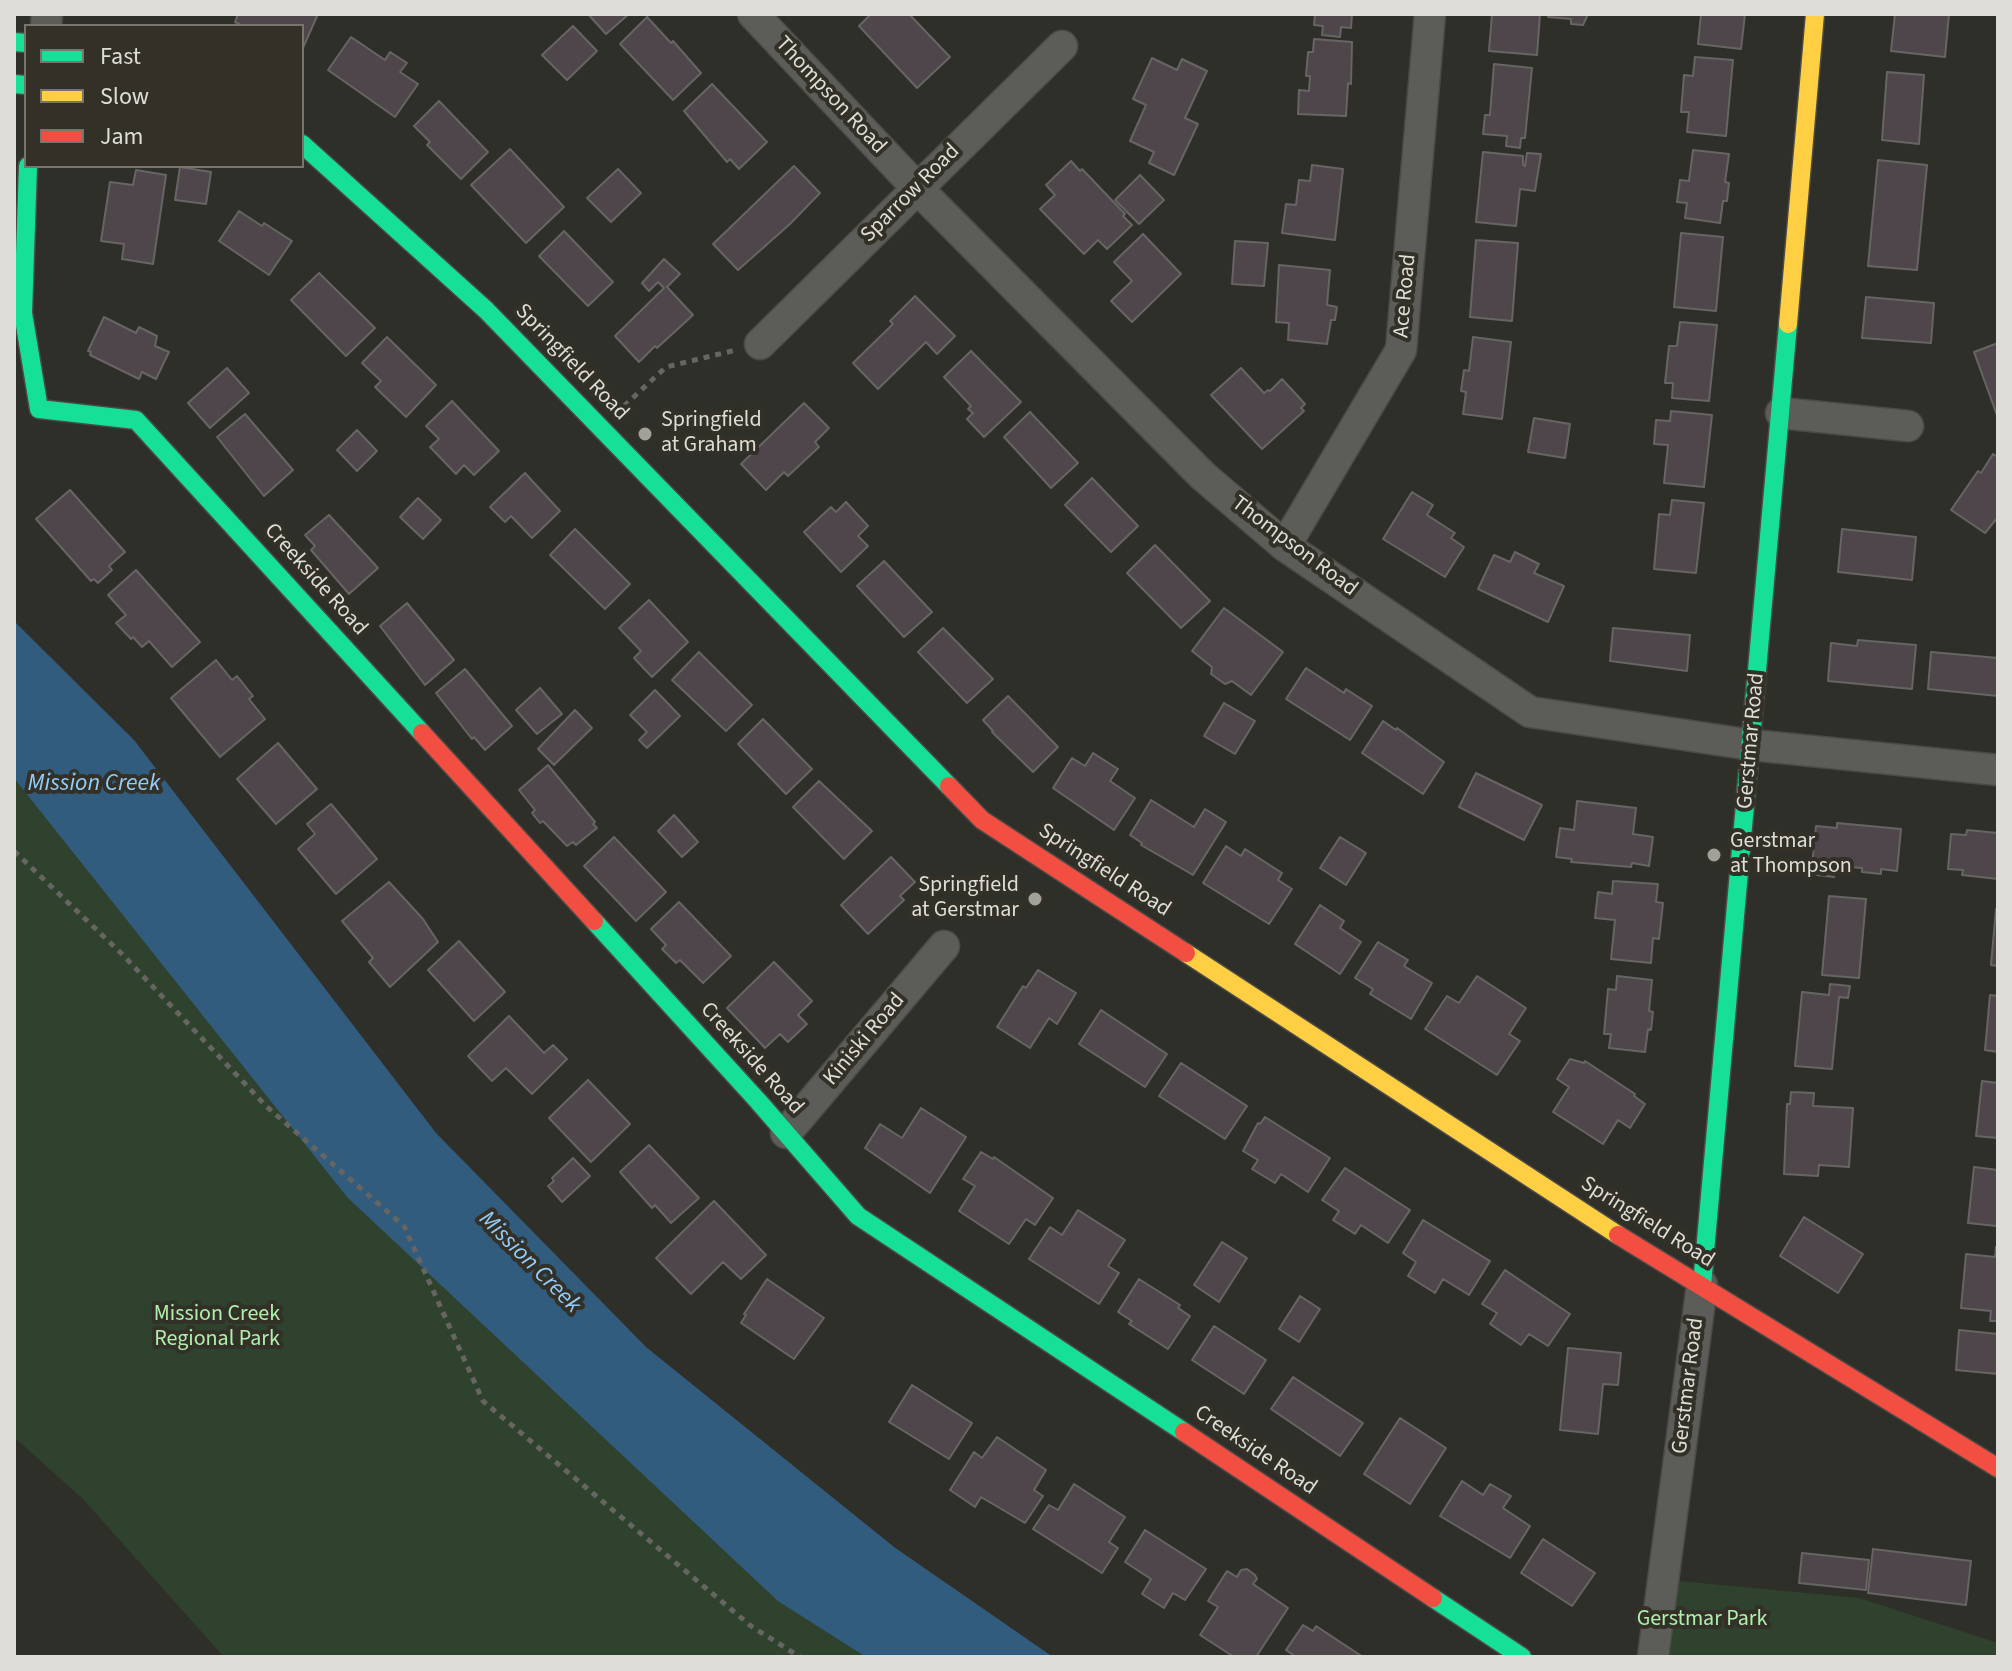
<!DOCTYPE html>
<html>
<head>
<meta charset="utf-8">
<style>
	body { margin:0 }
	#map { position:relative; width:2012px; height:1671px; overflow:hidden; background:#2f2f2a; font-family:"Source Sans 3",sans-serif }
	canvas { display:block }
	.frame { position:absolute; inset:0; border:16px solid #deddd7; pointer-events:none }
	.legend { position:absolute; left:24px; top:24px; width:280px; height:144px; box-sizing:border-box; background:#323027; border:2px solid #77756d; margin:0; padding:10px 14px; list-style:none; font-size:24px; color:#deddd7 }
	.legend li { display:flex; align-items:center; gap:16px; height:40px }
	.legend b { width:40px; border:2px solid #77756d }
</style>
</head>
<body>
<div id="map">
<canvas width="2012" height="1671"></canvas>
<div class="frame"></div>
<ul class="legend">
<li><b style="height:10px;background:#16e098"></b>Fast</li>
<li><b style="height:10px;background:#ffcf43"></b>Slow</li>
<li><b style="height:10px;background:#f24e42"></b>Jam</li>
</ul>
</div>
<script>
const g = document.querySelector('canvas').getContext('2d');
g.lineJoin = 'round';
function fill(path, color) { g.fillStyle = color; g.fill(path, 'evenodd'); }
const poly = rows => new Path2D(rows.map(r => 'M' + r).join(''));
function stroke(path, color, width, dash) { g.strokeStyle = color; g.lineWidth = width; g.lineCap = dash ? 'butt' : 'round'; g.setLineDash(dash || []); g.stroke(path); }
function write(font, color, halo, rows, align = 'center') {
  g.font = font + ' "Source Sans 3",sans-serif'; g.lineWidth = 8; g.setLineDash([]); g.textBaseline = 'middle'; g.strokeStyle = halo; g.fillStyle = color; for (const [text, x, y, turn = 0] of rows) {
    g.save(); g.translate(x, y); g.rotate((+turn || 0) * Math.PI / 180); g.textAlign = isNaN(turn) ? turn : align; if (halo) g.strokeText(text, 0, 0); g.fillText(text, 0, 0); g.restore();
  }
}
fill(poly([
	[14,737,878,1657,224,1657,83,1499,14,1437],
	[1668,1580,1859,1598,1998,1643,1998,1657,1661,1657]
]), '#2f422d');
fill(poly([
	[14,621,134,740,436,1133,646,1347,894,1547,1053,1657,866,1657,778,1601,347,1197,14,778]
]), '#325c7e');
const building = poly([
	[238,14,318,14,302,50,302,26,243,26,235,22,238,14],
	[588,14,629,14,606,34,588,14],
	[871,14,909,14,950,57,917,88,859,26,871,14],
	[1315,14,1352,14,1351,28,1341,27,1340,37,1322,35,1323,26,1314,25,1315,14],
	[1492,14,1540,14,1537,55,1489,51,1492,14],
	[1549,14,1588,14,1583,25,1571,24,1571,19,1548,17,1549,14],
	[1701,14,1745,14,1741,49,1698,44,1701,14],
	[1895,14,1949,14,1945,57,1891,51,1895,14],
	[647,17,671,43,673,41,701,73,673,100,620,44,647,17],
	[573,26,597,51,567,80,542,55,573,26],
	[351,37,385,60,390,52,407,63,400,72,418,84,395,117,328,70,351,37],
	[1314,39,1352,42,1351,84,1348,83,1346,116,1298,114,1299,90,1309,91,1310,76,1306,76,1308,52,1313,52,1314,39],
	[1695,57,1733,60,1726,136,1687,132,1689,112,1681,112,1684,75,1693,76,1695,57],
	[1152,58,1177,70,1182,59,1207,71,1185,118,1198,124,1174,175,1149,163,1154,152,1130,141,1146,105,1133,99,1152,58],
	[1494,64,1532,68,1525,138,1521,138,1520,148,1506,146,1507,136,1483,134,1485,115,1490,115,1494,64],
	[1887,72,1924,75,1919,144,1882,140,1887,72],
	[712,84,767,142,739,169,730,159,727,162,684,111,712,84],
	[439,101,488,152,461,179,427,145,430,142,414,126,439,101],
	[510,149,564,207,526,243,471,185,510,149],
	[1693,150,1729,154,1725,182,1729,183,1727,201,1723,201,1720,223,1685,218,1687,203,1677,202,1680,180,1689,181,1693,150],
	[1483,152,1523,156,1523,165,1525,166,1527,153,1541,154,1535,191,1520,189,1516,226,1476,222,1483,152],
	[1878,160,1927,165,1917,270,1868,266,1878,160],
	[1071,161,1080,171,1082,169,1125,214,1123,216,1132,225,1107,249,1098,240,1084,254,1040,209,1055,195,1046,185,1071,161],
	[1312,165,1343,169,1335,240,1282,233,1286,204,1296,205,1299,180,1310,181,1312,165],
	[794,166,820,193,790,224,738,270,713,244,794,166],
	[180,167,211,172,206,204,175,200,180,167],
	[618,169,641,193,611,222,587,198,618,169],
	[136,170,166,175,153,264,122,259,124,244,101,241,110,182,133,185,136,170],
	[1140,175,1164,200,1139,224,1115,200,1140,175],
	[239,211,262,226,264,223,292,241,269,275,219,241,239,211],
	[564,231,613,282,588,306,539,256,564,231],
	[1681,233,1723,237,1716,311,1674,307,1681,233],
	[1143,234,1181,274,1132,322,1111,301,1132,281,1114,262,1143,234],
	[1476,240,1518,243,1512,321,1470,317,1476,240],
	[1235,241,1268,243,1264,286,1232,284,1235,241],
	[664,259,680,274,667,287,693,315,657,348,655,346,639,362,615,336,664,288,658,282,649,291,642,283,664,259],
	[1279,265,1330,270,1327,305,1337,307,1335,320,1331,320,1327,344,1288,340,1289,323,1276,322,1279,265],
	[319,273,375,328,346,356,291,300,319,273],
	[915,296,955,336,937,354,926,342,878,389,853,363,893,324,890,321,915,296],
	[1866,297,1934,303,1931,343,1862,338,1866,297],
	[104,317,136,333,139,327,157,336,155,346,169,352,156,379,142,372,139,379,90,355,91,352,88,351,104,317],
	[1680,322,1717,325,1709,401,1672,398,1673,383,1665,383,1669,346,1677,346,1680,322],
	[387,337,436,385,406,417,375,387,381,381,362,363,387,337],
	[1473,337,1511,342,1502,419,1463,414,1466,392,1461,391,1464,370,1469,371,1473,337],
	[1998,343,1998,418,1974,352,1998,343],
	[971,351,1021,402,984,437,967,419,973,413,968,409,971,406,944,377,971,351],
	[227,368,249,393,210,428,188,403,227,368],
	[1241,368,1264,393,1268,390,1270,391,1282,379,1305,404,1301,408,1304,411,1262,449,1211,395,1241,368],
	[452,401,499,451,474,475,464,465,456,474,430,447,439,439,426,426,452,401],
	[804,403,829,428,815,442,819,447,788,476,784,472,766,490,741,464,804,403],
	[1671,411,1712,415,1704,487,1664,483,1668,445,1654,444,1656,420,1670,421,1671,411],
	[1030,412,1078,463,1051,488,1004,437,1030,412],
	[245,414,293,470,264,496,217,437,245,414],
	[1534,418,1570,424,1565,458,1528,452,1534,418],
	[357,430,377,451,357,471,337,450,357,430],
	[1993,454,1998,457,1998,517,1985,533,1951,510,1978,471,1981,473,1993,454],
	[525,473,560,511,532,538,511,516,505,522,490,507,525,473],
	[1092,478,1138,526,1111,552,1065,505,1092,478],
	[70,490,125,552,109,566,112,570,98,583,94,579,91,581,36,519,70,490],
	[1412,492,1433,505,1427,515,1455,533,1451,538,1464,547,1445,577,1383,539,1412,492],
	[418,498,441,520,423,539,400,517,418,498],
	[1672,500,1704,503,1696,573,1654,569,1659,514,1670,515,1672,500],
	[846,502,868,526,858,536,868,546,841,572,804,532,831,507,836,512,846,502],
	[329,515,378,568,349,594,311,550,315,546,305,535,329,515],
	[575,529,630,584,605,609,550,555,575,529],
	[1842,529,1916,537,1912,580,1838,572,1842,529],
	[1155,545,1210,601,1181,628,1127,573,1155,545],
	[1515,552,1539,564,1534,573,1564,586,1548,622,1478,589,1494,555,1510,562,1515,552],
	[884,561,932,612,904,637,857,586,884,561],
	[136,570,200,642,172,667,149,641,142,647,133,637,131,639,116,623,126,615,108,595,136,570],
	[649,600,688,642,652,677,634,658,641,651,619,628,649,600],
	[407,603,454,660,425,685,380,626,407,603],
	[1224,608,1283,652,1251,695,1232,681,1225,684,1211,674,1212,667,1192,651,1224,608],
	[943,628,993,679,967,703,918,652,943,628],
	[1613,628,1690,635,1687,671,1610,661,1613,628],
	[1858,640,1916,645,1912,689,1828,681,1831,643,1857,646,1858,640],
	[699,652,752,705,726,731,672,680,699,652],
	[1931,652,1998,658,1998,696,1928,689,1931,652],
	[216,660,232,680,237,676,253,696,249,699,265,719,220,757,171,698,216,660],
	[1306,668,1344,693,1346,689,1372,706,1350,740,1286,699,1306,668],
	[465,669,512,726,485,750,474,737,472,739,436,693,465,669],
	[540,688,562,714,537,734,516,710,540,688],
	[655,690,680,716,647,748,639,740,647,732,630,715,655,690],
	[1008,696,1058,747,1033,772,992,732,993,731,983,720,1008,696],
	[1224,703,1255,721,1235,754,1204,736,1224,703],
	[575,710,592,728,554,765,538,749,575,710],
	[763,719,812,769,786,794,738,744,763,719],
	[1383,721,1396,730,1397,728,1444,762,1423,794,1362,753,1383,721],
	[278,743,317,789,276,824,237,779,278,743],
	[1093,753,1118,769,1110,781,1135,798,1114,830,1053,788,1072,758,1085,766,1093,753],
	[548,765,595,822,593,824,597,828,576,845,573,842,567,846,543,821,540,823,532,813,535,810,519,790,548,765],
	[1476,773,1542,805,1524,840,1459,807,1476,773],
	[819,781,872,831,844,859,793,807,819,781],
	[1151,800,1194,827,1205,809,1226,822,1193,875,1141,845,1142,843,1130,835,1151,800],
	[1577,801,1636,808,1633,834,1653,837,1649,866,1632,863,1631,867,1571,862,1572,859,1556,857,1560,828,1574,830,1577,801],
	[331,804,377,859,336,894,298,849,315,834,307,824,331,804],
	[674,815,698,842,682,857,658,831,674,815],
	[1837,823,1901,829,1897,871,1881,869,1881,874,1862,872,1862,868,1835,866,1834,877,1817,875,1818,865,1812,865,1816,826,1837,828,1837,823],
	[1967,830,1998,833,1998,879,1962,875,1963,870,1948,869,1951,834,1966,835,1967,830],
	[614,837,666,892,636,921,584,866,614,837],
	[1340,837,1366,853,1346,885,1320,868,1340,837],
	[1226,846,1241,856,1245,849,1282,873,1278,880,1292,889,1269,924,1203,883,1226,846],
	[891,857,915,882,900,896,904,900,868,934,841,905,891,857],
	[1613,881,1658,884,1656,902,1663,903,1659,939,1653,938,1651,963,1611,959,1615,920,1595,918,1598,892,1612,894,1613,881],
	[389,882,423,919,438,942,390,987,369,962,373,958,342,921,389,882],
	[1829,896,1866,899,1859,978,1822,975,1829,896],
	[679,902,731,956,703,983,680,960,676,963,662,949,666,945,651,929,679,902],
	[1320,905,1344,921,1340,928,1361,942,1340,974,1295,944,1320,905],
	[1996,909,1998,910,1998,966,1991,965,1996,909],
	[459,941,505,992,474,1021,428,970,459,941],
	[1378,942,1408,960,1404,966,1432,983,1411,1019,1370,994,1373,989,1355,978,1378,942],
	[774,962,812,1001,798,1015,807,1024,788,1042,780,1034,765,1048,727,1008,774,962],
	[1038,970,1076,993,1057,1024,1049,1018,1030,1048,997,1027,1023,986,1026,988,1038,970],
	[1477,976,1526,1008,1509,1034,1520,1041,1497,1075,1425,1029,1447,996,1459,1003,1477,976],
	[1617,976,1652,980,1649,1011,1653,1012,1651,1030,1648,1029,1645,1052,1609,1048,1611,1034,1604,1034,1608,989,1616,990,1617,976],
	[1830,984,1850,986,1848,998,1839,997,1832,1069,1795,1066,1802,992,1829,995,1830,984],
	[1990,995,1998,996,1998,1052,1985,1050,1990,995],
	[1101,1010,1167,1054,1145,1087,1079,1044,1101,1010],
	[509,1016,544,1053,553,1045,567,1059,532,1094,506,1068,492,1081,468,1056,509,1016],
	[1570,1059,1584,1063,1585,1061,1635,1094,1634,1096,1645,1104,1630,1128,1618,1120,1603,1144,1553,1112,1569,1087,1557,1079,1570,1059],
	[1181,1063,1247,1106,1225,1139,1159,1096,1181,1063],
	[588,1080,630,1124,591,1162,549,1118,588,1080],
	[1982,1081,1998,1083,1998,1138,1976,1136,1982,1081],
	[1791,1092,1814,1093,1813,1106,1853,1108,1849,1167,1819,1165,1818,1176,1784,1174,1787,1104,1790,1104,1791,1092],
	[921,1108,966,1137,930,1193,865,1148,880,1124,902,1138,921,1108],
	[1265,1117,1330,1158,1308,1192,1281,1174,1275,1183,1252,1169,1258,1160,1243,1151,1258,1123,1260,1124,1265,1117],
	[649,1145,699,1198,671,1223,655,1205,652,1208,620,1172,649,1145],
	[981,1152,993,1159,994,1157,1053,1198,1035,1225,1026,1219,1009,1244,959,1211,975,1186,963,1179,981,1152],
	[573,1158,590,1176,562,1202,548,1186,554,1181,552,1178,573,1158],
	[1974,1167,1998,1170,1998,1235,1997,1226,1968,1223,1974,1167],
	[1345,1168,1410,1210,1388,1243,1361,1225,1355,1234,1333,1220,1339,1211,1322,1200,1345,1168],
	[714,1201,766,1255,741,1279,723,1262,691,1294,656,1258,714,1201],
	[1078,1210,1125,1240,1108,1266,1119,1273,1099,1304,1029,1259,1050,1227,1062,1235,1078,1210],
	[1804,1217,1863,1254,1838,1293,1780,1256,1804,1217],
	[1423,1220,1490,1261,1469,1295,1443,1279,1435,1293,1408,1276,1416,1262,1403,1253,1423,1220],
	[1222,1242,1247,1258,1219,1302,1194,1285,1222,1242],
	[1996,1247,1998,1247,1998,1321,1990,1321,1991,1311,1961,1308,1966,1254,1995,1257,1996,1247],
	[1505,1270,1570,1314,1548,1346,1529,1334,1521,1345,1490,1324,1497,1313,1482,1304,1505,1270],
	[767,1279,824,1318,794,1359,741,1323,746,1315,744,1314,767,1279],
	[1139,1279,1180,1305,1178,1308,1190,1316,1168,1349,1129,1324,1132,1321,1118,1312,1139,1279],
	[1300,1296,1320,1309,1299,1342,1279,1329,1300,1296],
	[1214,1326,1266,1360,1244,1394,1192,1360,1214,1326],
	[1959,1330,1998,1334,1998,1374,1956,1370,1959,1330],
	[1568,1348,1621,1353,1618,1385,1603,1384,1598,1434,1560,1430,1568,1348],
	[1293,1377,1363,1423,1340,1456,1271,1409,1293,1377],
	[912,1385,972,1423,949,1459,889,1422,912,1385],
	[1400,1418,1446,1448,1410,1504,1364,1474,1400,1418],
	[997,1437,1046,1470,1034,1490,1043,1496,1025,1523,981,1497,975,1507,950,1490,974,1452,982,1458,997,1437],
	[1462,1481,1483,1495,1490,1484,1511,1496,1503,1508,1530,1526,1510,1558,1440,1516,1462,1481],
	[1074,1484,1125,1517,1109,1542,1118,1548,1102,1573,1033,1529,1049,1505,1058,1510,1074,1484],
	[1145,1530,1206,1569,1185,1600,1173,1593,1164,1608,1142,1594,1151,1579,1125,1562,1145,1530],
	[1543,1539,1595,1573,1572,1606,1521,1573,1543,1539],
	[1873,1549,1971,1561,1966,1605,1868,1593,1873,1549],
	[1802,1553,1869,1560,1866,1590,1799,1583,1802,1553],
	[1247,1569,1255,1575,1257,1579,1253,1584,1288,1608,1256,1657,1234,1657,1200,1635,1218,1607,1208,1601,1227,1571,1237,1577,1241,1570,1247,1569],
	[1303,1625,1313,1631,1316,1626,1363,1657,1296,1657,1286,1650,1303,1625]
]);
fill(building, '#4e464a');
stroke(building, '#676564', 2);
const street = poly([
	[753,14,917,188,1203,476,1285,546,1530,712,1752,745,1998,770],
	[46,26,47,14],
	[760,344,1062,46],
	[1781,413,1908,426],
	[1285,546,1401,350,1430,14],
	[786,1133,944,946],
	[1653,1657,1702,1285]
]);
const fast = poly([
	[14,42,26,43],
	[14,84,26,85],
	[302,144,486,310,949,786],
	[28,166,23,313,39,409,136,420,422,733],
	[594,921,758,1101,858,1216,1184,1432],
	[1702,1285,1788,324],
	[1433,1598,1522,1657]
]);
const slow = poly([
	[1788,324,1815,14],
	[1186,953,1618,1235]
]);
const jam = poly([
	[422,733,594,921],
	[949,786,982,820,1186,953],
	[1618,1235,1998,1468],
	[1184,1432,1433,1598]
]);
stroke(street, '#4b4a46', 33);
stroke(fast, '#4b4a46', 21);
stroke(slow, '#4b4a46', 21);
stroke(jam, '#4b4a46', 21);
stroke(poly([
	[624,406,666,367,736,350],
	[14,851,122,954,266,1106,404,1226,483,1401,751,1626,800,1657]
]), '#666562', 5, [6, 6]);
stroke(street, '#5c5c59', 30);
stroke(fast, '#16e098', 18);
stroke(slow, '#ffcf43', 18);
stroke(jam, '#f24e42', 18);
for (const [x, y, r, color] of [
	[645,434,8,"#a1a09a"],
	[1714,855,8,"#a1a09a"],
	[1035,899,8,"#a1a09a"]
]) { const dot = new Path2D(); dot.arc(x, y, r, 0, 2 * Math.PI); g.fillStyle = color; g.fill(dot); stroke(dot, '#323027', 3); }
write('22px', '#deddd7', '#323027', [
	["Thompson Road",830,96,47],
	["Sparrow Road",911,194,-45],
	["Ace Road",1406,296,-85],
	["Springfield Road",571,363,46],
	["Thompson Road",1294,547,37],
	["Creekside Road",315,580,48],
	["Gerstmar Road",1752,741,-85],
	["Springfield Road",1104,871,33],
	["Kiniski Road",865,1040,-50],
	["Creekside Road",751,1059,48],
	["Springfield Road",1647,1223,32],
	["Gerstmar Road",1689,1386,-83],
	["Creekside Road",1255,1451,34]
]);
write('22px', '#deddd7', '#323027', [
	["Springfield",661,421],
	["at Graham",661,446],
	["Gerstmar",1730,842],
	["at Thompson",1730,867],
	["Springfield",1019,886,"right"],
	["at Gerstmar",1019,911,"right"]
], 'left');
write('22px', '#b0eead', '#323027', [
	["Mission Creek",217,1315],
	["Regional Park",217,1340],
	["Gerstmar Park",1702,1620]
]);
write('italic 24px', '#94ccfa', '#323027', [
	["Mission Creek",94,785],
	["Mission Creek",529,1263,45]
]);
</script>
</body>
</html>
